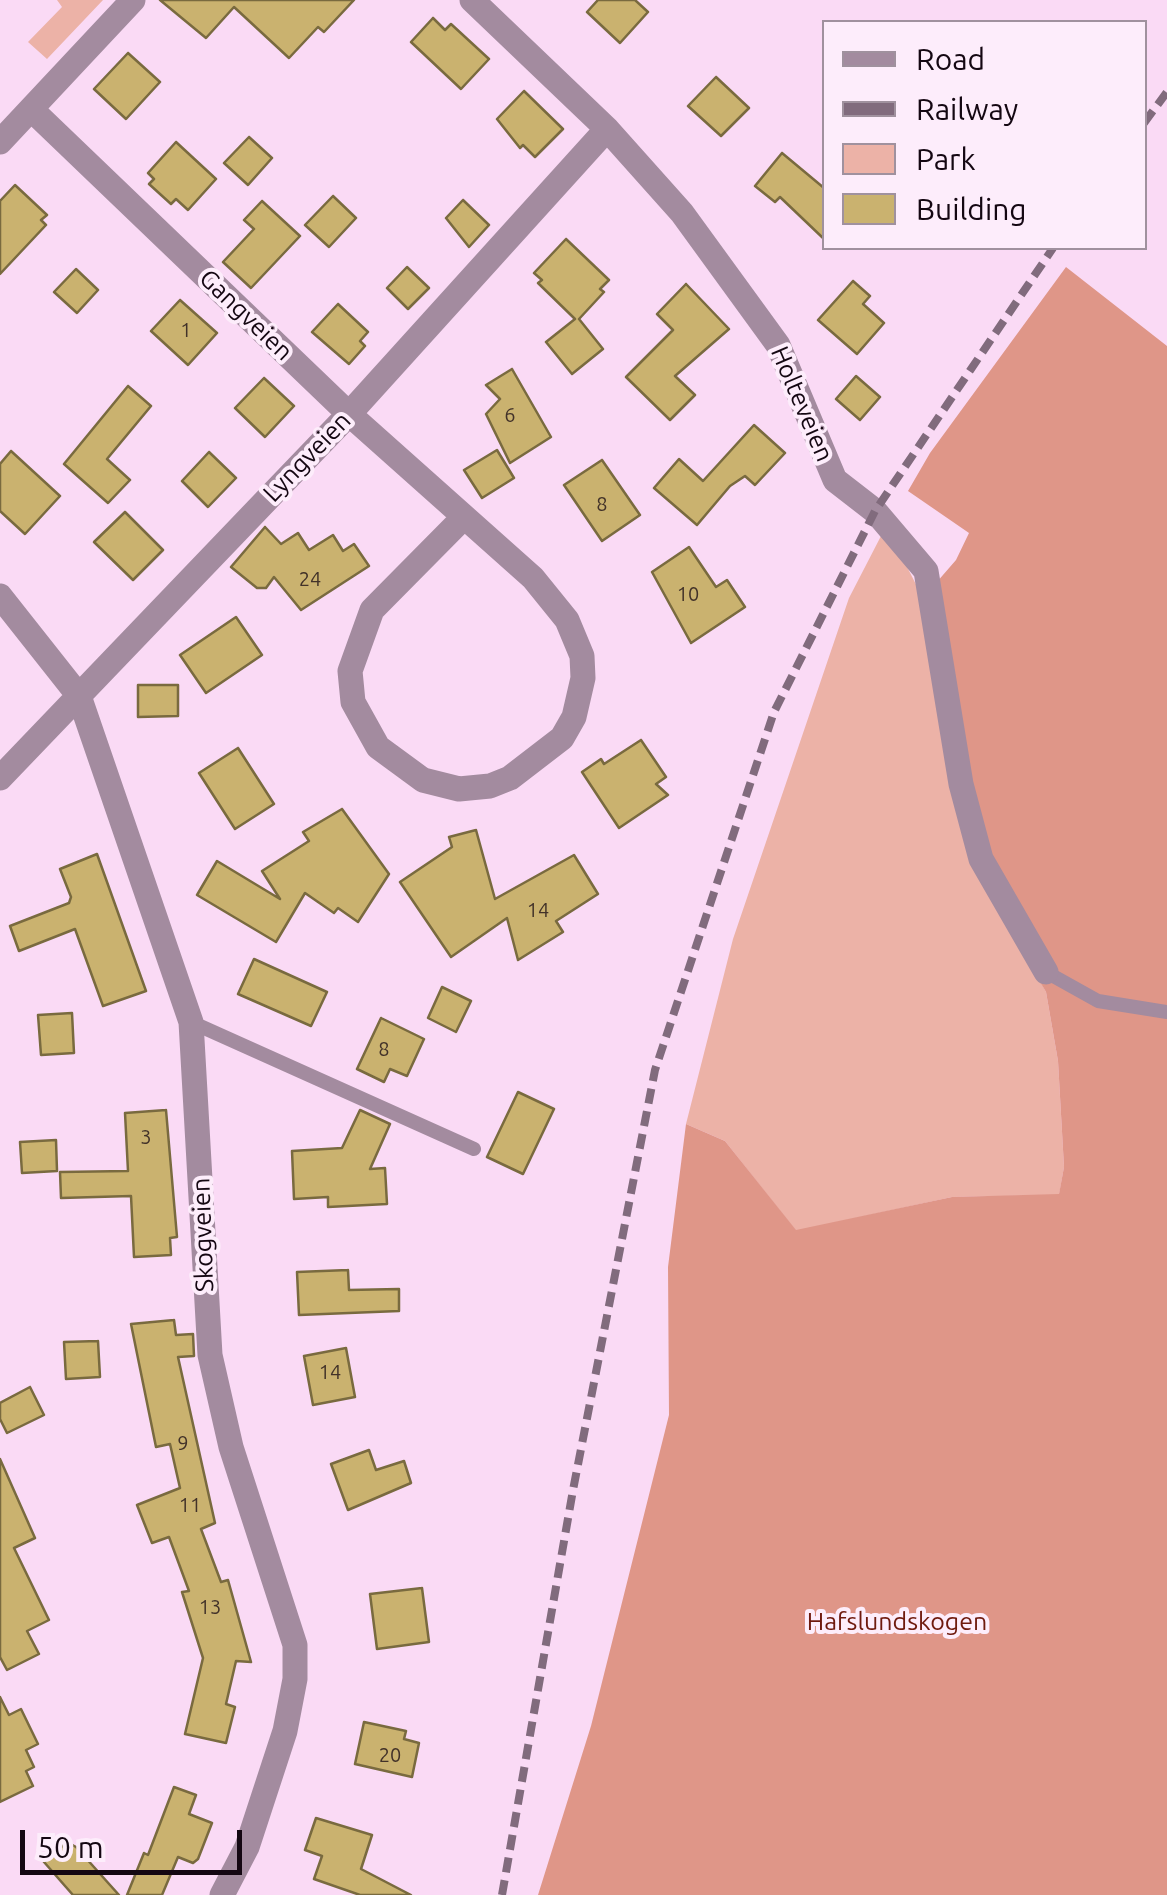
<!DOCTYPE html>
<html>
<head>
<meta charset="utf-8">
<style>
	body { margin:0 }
	#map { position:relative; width:1167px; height:1895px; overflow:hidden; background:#fadaf5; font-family:Ubuntu,sans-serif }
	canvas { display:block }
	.legend { position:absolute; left:822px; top:20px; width:325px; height:230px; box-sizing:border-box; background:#fdedfb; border:2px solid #a0919e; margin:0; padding:12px 18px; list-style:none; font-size:30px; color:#140712 }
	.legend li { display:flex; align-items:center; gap:20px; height:50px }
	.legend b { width:50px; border:2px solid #a0919e }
	.scale { position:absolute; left:20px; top:1830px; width:222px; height:45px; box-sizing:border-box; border:5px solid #140712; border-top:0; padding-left:12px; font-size:30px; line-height:35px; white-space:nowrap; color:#140712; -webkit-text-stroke:8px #fdedfb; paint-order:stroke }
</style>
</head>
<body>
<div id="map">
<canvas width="1167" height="1895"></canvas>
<ul class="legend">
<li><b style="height:12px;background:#a38b9f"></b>Road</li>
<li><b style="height:12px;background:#816b7d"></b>Railway</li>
<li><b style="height:28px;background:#ecb2a7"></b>Park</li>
<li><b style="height:28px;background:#cab26f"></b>Building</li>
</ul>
<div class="scale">50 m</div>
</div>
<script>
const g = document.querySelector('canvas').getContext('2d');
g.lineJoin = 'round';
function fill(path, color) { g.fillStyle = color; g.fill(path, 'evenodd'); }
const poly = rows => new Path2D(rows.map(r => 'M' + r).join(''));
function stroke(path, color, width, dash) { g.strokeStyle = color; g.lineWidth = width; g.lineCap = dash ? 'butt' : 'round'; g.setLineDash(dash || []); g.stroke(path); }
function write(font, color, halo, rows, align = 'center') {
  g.font = font + ' Ubuntu,sans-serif'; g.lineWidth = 8; g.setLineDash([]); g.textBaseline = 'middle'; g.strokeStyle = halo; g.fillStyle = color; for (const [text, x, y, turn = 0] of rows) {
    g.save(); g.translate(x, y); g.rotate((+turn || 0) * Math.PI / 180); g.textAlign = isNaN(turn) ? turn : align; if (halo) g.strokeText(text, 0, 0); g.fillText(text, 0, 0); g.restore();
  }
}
fill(poly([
	[57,0,103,0,47,59,28,42,62,7],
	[881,536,905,563,923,598,1014,931,1046,992,1058,1061,1064,1167,1059,1195,952,1197,796,1231,725,1141,686,1124,733,939,849,598]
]), '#ecb2a7');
fill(poly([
	[1066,267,1167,346,1167,1895,538,1895,591,1726,669,1415,668,1267,686,1124,725,1141,796,1230,952,1197,1059,1194,1064,1167,1058,1061,1046,992,974,868,923,598,956,560,969,533,908,491,930,453]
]), '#df9688');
const building = poly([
	[160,0,354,0,324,32,318,27,289,58,234,7,206,38,160,0],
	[598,0,635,0,648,12,620,43,587,12,598,0],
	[433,18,445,30,451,24,489,59,461,89,411,42,433,18],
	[128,53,160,82,126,119,94,89,128,53],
	[716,77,749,108,721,136,688,106,716,77],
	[524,91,563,129,535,157,523,145,520,148,497,119,524,91],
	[249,137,272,158,248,185,224,163,249,137],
	[176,142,216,179,188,210,176,199,171,204,149,184,154,179,148,173,176,142],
	[782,153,824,188,824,239,780,197,775,202,755,186,782,153],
	[15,185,47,215,41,220,46,225,0,274,0,201,15,185],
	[333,196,356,218,329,247,305,225,333,196],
	[463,200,489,225,469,247,446,218,463,200],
	[262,201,300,236,251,288,223,262,254,229,244,220,262,201],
	[566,239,609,280,600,289,604,292,579,319,603,349,572,374,546,342,575,319,538,283,542,280,534,273,566,239],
	[407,267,429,288,408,309,387,288,407,267],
	[76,269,98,290,77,313,54,292,76,269],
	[853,281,870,296,863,304,884,323,857,354,818,320,853,281],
	[686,284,729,329,675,376,695,395,670,420,626,377,673,330,657,314,686,284],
	[180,300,217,333,188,365,151,331,180,300],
	[338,304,368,332,360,341,365,346,349,364,312,332,338,304],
	[512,369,551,437,510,463,486,414,500,399,486,385,512,369],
	[856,376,880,397,860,420,836,399,856,376],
	[264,378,294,406,265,437,235,408,264,378],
	[128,386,151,406,107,459,130,480,108,503,64,464,128,386],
	[754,425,785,453,755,485,745,476,730,486,697,525,654,488,679,459,703,481,754,425],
	[497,450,514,478,482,498,464,470,497,450],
	[11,451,60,496,25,534,0,511,0,464,11,451],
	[209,452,236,478,208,507,182,481,209,452],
	[602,460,640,515,602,541,564,485,602,460],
	[125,512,163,550,133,580,94,542,125,512],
	[265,527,281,544,298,533,309,550,333,535,343,551,354,544,369,566,301,610,274,577,266,588,257,588,231,567,265,527],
	[689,547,716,587,727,580,745,607,691,643,652,572,689,547],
	[236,617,262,655,206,693,180,655,236,617],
	[138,685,178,685,178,716,138,717,138,685],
	[641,740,666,777,656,784,668,795,619,828,582,772,601,759,604,764,641,740],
	[238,748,274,804,235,829,199,773,238,748],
	[342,809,389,874,358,922,338,908,334,913,305,893,276,942,197,895,217,861,280,899,262,871,309,841,303,832,342,809],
	[476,830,495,899,574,855,598,894,556,921,563,932,518,960,507,918,451,957,400,882,452,847,449,837,476,830],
	[97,854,146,991,103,1006,75,929,19,951,10,926,69,903,71,897,60,869,97,854],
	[254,959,327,992,311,1026,238,994,254,959],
	[442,987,471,1001,456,1032,428,1018,442,987],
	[72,1013,74,1053,41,1055,38,1015,72,1013],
	[381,1018,424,1039,407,1076,390,1069,384,1082,357,1069,381,1018],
	[518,1092,554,1109,523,1174,487,1157,518,1092],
	[166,1110,177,1237,170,1238,171,1255,134,1257,131,1196,61,1198,60,1172,128,1171,125,1113,166,1110],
	[360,1110,390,1124,370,1169,385,1168,387,1204,328,1207,328,1197,294,1199,292,1151,342,1148,360,1110],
	[56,1140,57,1171,22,1173,20,1142,56,1140],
	[348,1270,349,1290,399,1289,399,1311,299,1315,297,1272,348,1270],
	[174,1320,176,1335,193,1334,194,1356,178,1357,215,1523,201,1529,221,1582,228,1580,251,1662,236,1661,226,1704,235,1707,226,1743,185,1734,203,1658,182,1592,189,1591,169,1537,152,1543,137,1505,180,1488,170,1444,156,1447,131,1324,174,1320],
	[98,1341,100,1377,66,1379,64,1342,98,1341],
	[346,1348,355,1397,313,1405,304,1356,346,1348],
	[30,1387,44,1415,7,1433,0,1419,0,1403,30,1387],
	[369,1450,376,1470,404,1461,411,1483,348,1510,331,1464,369,1450],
	[0,1459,35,1538,14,1548,49,1620,27,1631,39,1654,7,1670,0,1657,0,1459],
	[422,1588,429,1642,377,1649,370,1594,422,1588],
	[0,1697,9,1715,21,1709,38,1744,26,1750,34,1767,26,1771,33,1786,0,1802,0,1697],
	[364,1722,406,1731,404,1739,419,1743,412,1777,355,1764,364,1722],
	[174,1787,196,1795,189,1814,212,1823,198,1859,193,1863,178,1857,162,1895,127,1895,144,1853,148,1855,174,1787],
	[316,1818,372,1835,361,1869,411,1895,360,1895,314,1879,322,1856,305,1850,316,1818],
	[67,1842,76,1847,119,1895,73,1895,44,1862,67,1842]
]);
fill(building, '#cab26f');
stroke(building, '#796a3f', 2.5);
stroke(poly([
	[1046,972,1098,1001,1167,1012],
	[191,1022,474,1149]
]), '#a38b9f', 14);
stroke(poly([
	[472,0,607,129,682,213,778,345,835,480,875,511,926,571,961,784,981,859,1046,972],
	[31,109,349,414,533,578,567,620,582,656,583,678,574,717,562,738,510,778,490,786,459,789,423,780,378,747,353,702,350,671,372,610,463,518],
	[0,142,133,0],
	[0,596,79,696,191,1022,210,1355,231,1447,295,1645,295,1679,285,1731,247,1847,222,1895],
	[0,778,349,414,607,129]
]), '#a38b9f', 25);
stroke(poly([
	[1144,123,1167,92],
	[502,1895,573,1490,655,1070,774,712,875,511,1053,248]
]), '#816b7d', 8, [15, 8]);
write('20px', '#423229', null, [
	["1",186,330],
	["6",510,415],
	["8",602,504],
	["24",310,579],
	["10",688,594],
	["14",538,910],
	["8",384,1049],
	["3",146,1137],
	["14",330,1372],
	["9",183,1443],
	["11",190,1505],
	["13",210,1607],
	["20",390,1755]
]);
write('25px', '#140712', '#fdedfb', [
	["Gangveien",246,315,44],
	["Holteveien",802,404,67],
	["Lyngveien",307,457,-46],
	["Skogveien",203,1235,-92]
]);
write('25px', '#6f1a0e', '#fdedfb', [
	["Hafslundskogen",897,1622]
]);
</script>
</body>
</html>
